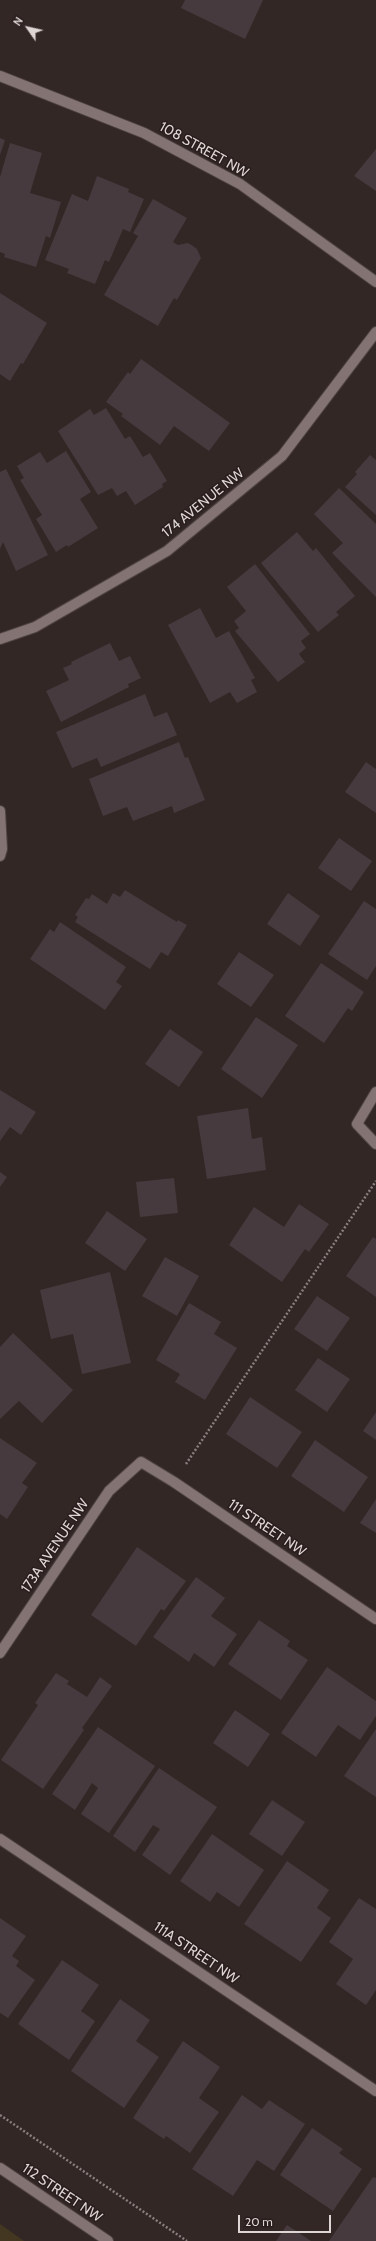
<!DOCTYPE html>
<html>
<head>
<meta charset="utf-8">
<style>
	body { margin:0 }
	#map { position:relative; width:376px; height:2241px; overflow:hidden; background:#332726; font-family:Cabin,sans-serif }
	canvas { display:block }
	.north { position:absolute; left:8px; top:8px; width:40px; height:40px; -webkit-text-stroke:3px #291d1d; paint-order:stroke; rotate:304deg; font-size:11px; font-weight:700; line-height:16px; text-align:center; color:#ded5d5 }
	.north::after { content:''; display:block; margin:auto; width:14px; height:18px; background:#ded5d5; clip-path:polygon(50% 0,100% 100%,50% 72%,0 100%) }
	.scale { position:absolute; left:238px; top:2215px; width:93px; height:18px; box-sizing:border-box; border:2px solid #ded5d5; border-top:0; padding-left:5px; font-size:12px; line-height:14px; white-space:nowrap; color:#ded5d5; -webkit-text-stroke:3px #291d1d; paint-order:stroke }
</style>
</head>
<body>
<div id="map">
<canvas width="376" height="2241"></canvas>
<div class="north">N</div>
<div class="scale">20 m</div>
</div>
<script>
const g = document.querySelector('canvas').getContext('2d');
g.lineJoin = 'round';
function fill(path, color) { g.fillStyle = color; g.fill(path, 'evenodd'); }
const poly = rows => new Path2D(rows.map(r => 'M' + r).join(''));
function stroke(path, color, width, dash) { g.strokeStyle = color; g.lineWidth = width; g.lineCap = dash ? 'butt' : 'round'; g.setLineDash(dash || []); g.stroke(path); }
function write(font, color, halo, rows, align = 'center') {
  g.font = font + ' Cabin,sans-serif'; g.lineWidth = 3; g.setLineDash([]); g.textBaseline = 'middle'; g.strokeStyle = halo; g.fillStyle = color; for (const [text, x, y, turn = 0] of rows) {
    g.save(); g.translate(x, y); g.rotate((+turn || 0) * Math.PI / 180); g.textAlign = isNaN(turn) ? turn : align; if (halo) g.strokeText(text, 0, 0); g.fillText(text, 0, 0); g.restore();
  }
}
fill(poly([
	[0,2224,24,2241,0,2241]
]), '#433721');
fill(poly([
	[185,0,263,0,245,39,181,8],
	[0,138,5,140,0,155],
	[10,143,42,153,30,193,61,202,50,238,46,236,36,267,4,257,5,254,0,252,0,177],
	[376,149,376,191,354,176],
	[97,176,129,189,128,192,144,199,130,232,123,229,109,262,105,260,95,284,67,273,69,269,45,260,72,194,88,201],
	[153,199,187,218,173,242,178,245,188,243,193,246,197,249,201,258,177,300,174,298,158,326,104,295,138,236,133,233],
	[0,293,47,323,23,364,21,363,10,381,0,374],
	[141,359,230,423,209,451,174,426,160,445,121,416,123,414,106,402,128,372,130,374],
	[106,408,125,439,130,436,143,457,150,453,167,481,162,484,163,487,135,505,126,491,117,496,112,488,98,495,58,431,90,409,94,415],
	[66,451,91,492,80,499,98,528,68,547,67,545,56,552,36,519,42,515,20,480,24,478,17,466,40,452,47,463],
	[370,455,376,460,376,515,345,487,357,474,355,472],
	[6,469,48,555,16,571,3,542,0,549,0,472],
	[339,488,376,524,376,597,332,553,343,543,314,514],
	[297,532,313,551,316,548,355,596,336,612,339,615,318,632,261,563],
	[255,564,310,634,301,641,306,648,299,654,305,662,278,682,235,631,239,628,234,621,246,611,227,587],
	[200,608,216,638,229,631,255,678,251,680,257,692,237,703,230,692,210,703,168,625],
	[110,643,119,661,130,656,141,678,128,684,129,687,61,722,46,691,69,680,63,668,72,664,71,662],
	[145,694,154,717,167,712,177,735,101,767,97,758,72,768,56,732],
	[179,742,185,758,188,757,205,800,174,813,172,806,133,821,127,807,103,816,89,779],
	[366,762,376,769,376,813,345,792],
	[339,838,372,861,351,891,318,868],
	[125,890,177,922,178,920,187,925,168,956,161,952,150,969,75,922,78,917,75,915,86,898,89,899,92,894,107,904,113,893,120,897],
	[288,893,320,916,300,946,267,924],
	[364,901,376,909,376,966,367,980,328,954],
	[60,922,126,967,116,982,122,986,105,1010,30,959,50,929,54,932],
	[239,952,274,975,251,1007,217,984],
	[321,963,364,992,352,1011,348,1008,324,1043,285,1016],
	[256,1017,298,1045,262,1098,221,1069],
	[170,1029,203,1052,179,1087,145,1064],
	[0,1090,36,1112,21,1135,10,1127,0,1141],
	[248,1108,252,1139,262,1137,266,1170,207,1179,197,1116],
	[0,1172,7,1177,0,1187],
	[174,1178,178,1213,140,1217,136,1182],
	[299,1204,329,1224,309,1252,305,1249,282,1282,229,1245,254,1207,284,1227],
	[107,1211,147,1239,125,1271,85,1243],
	[373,1237,376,1239,376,1297,346,1276],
	[165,1257,199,1276,177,1316,142,1296],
	[110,1272,131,1363,82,1374,73,1334,51,1339,40,1290],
	[317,1296,350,1318,327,1351,294,1329],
	[189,1303,221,1322,214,1334,237,1348,205,1400,175,1382,180,1374,156,1360],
	[13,1333,73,1390,42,1423,19,1401,0,1419,0,1347],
	[318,1358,350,1379,327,1412,295,1390],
	[250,1397,302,1432,277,1468,226,1434],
	[376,1412,376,1440,363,1431],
	[0,1438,37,1463,22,1483,28,1487,7,1519,0,1514],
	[315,1440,368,1477,344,1512,291,1476],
	[376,1499,376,1533,360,1523],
	[137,1547,186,1581,164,1611,161,1609,136,1646,91,1615],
	[196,1577,225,1598,211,1616,237,1634,214,1667,194,1653,189,1662,153,1637],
	[259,1620,290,1641,287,1646,308,1660,281,1700,228,1664],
	[327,1667,376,1701,376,1716,360,1740,338,1725,316,1757,281,1733],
	[56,1673,69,1681,67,1684,87,1697,100,1677,112,1686,82,1728,84,1730,43,1789,1,1760,38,1705,35,1703],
	[235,1710,270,1734,248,1767,213,1743],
	[98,1727,155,1766,109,1833,81,1814,98,1788,92,1783,75,1810,52,1794],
	[376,1729,376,1797,344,1776],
	[159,1768,217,1807,170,1875,142,1855,160,1829,153,1825,135,1852,113,1836],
	[272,1800,305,1822,282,1856,249,1834],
	[212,1834,264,1870,239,1907,217,1892,210,1902,180,1881],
	[287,1861,329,1890,317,1908,331,1918,301,1962,244,1924],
	[359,1898,376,1909,376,1990,366,2005,336,1984,353,1959,329,1942],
	[0,1918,26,1936,12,1956,19,1961,16,1966,35,1980,8,2018,0,2013],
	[62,1960,99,1985,81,2011,95,2021,69,2060,18,2024],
	[120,1999,150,2020,136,2041,159,2057,124,2108,71,2071],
	[183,2041,220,2067,199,2098,219,2112,190,2153,166,2136,164,2139,133,2118],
	[242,2095,262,2109,269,2100,305,2124,274,2171,257,2160,233,2196,192,2169],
	[312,2128,343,2149,339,2153,362,2169,333,2211,280,2175],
	[373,2177,376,2178,376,2241,329,2241],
	[287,2225,311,2241,276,2241]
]), '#463a3e');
const minor = poly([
	[0,76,144,133,240,184,376,282],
	[0,639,35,627,167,551,282,456,376,332],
	[0,811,2,849,0,856],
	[376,1092,357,1124,376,1144],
	[0,1653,109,1491,141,1462,174,1482,376,1619],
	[0,1839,376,2091]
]);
const secondary = poly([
	[0,2168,108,2241]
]);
stroke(minor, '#4e4342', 12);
stroke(secondary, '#4e4342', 12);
stroke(poly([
	[186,1464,376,1181],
	[0,2115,187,2241]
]), '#8a7f7f', 2.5, [2, 2]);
stroke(minor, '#837473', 10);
stroke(secondary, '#837473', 10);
write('14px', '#ded5d5', '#291d1d', [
	["108 STREET NW",204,150,29],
	["174 AVENUE NW",203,503,-39],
	["111 STREET NW",267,1528,34],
	["173A AVENUE NW",55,1546,-56],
	["111A STREET NW",196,1953,34],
	["112 STREET NW",62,2193,34]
]);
</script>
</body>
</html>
